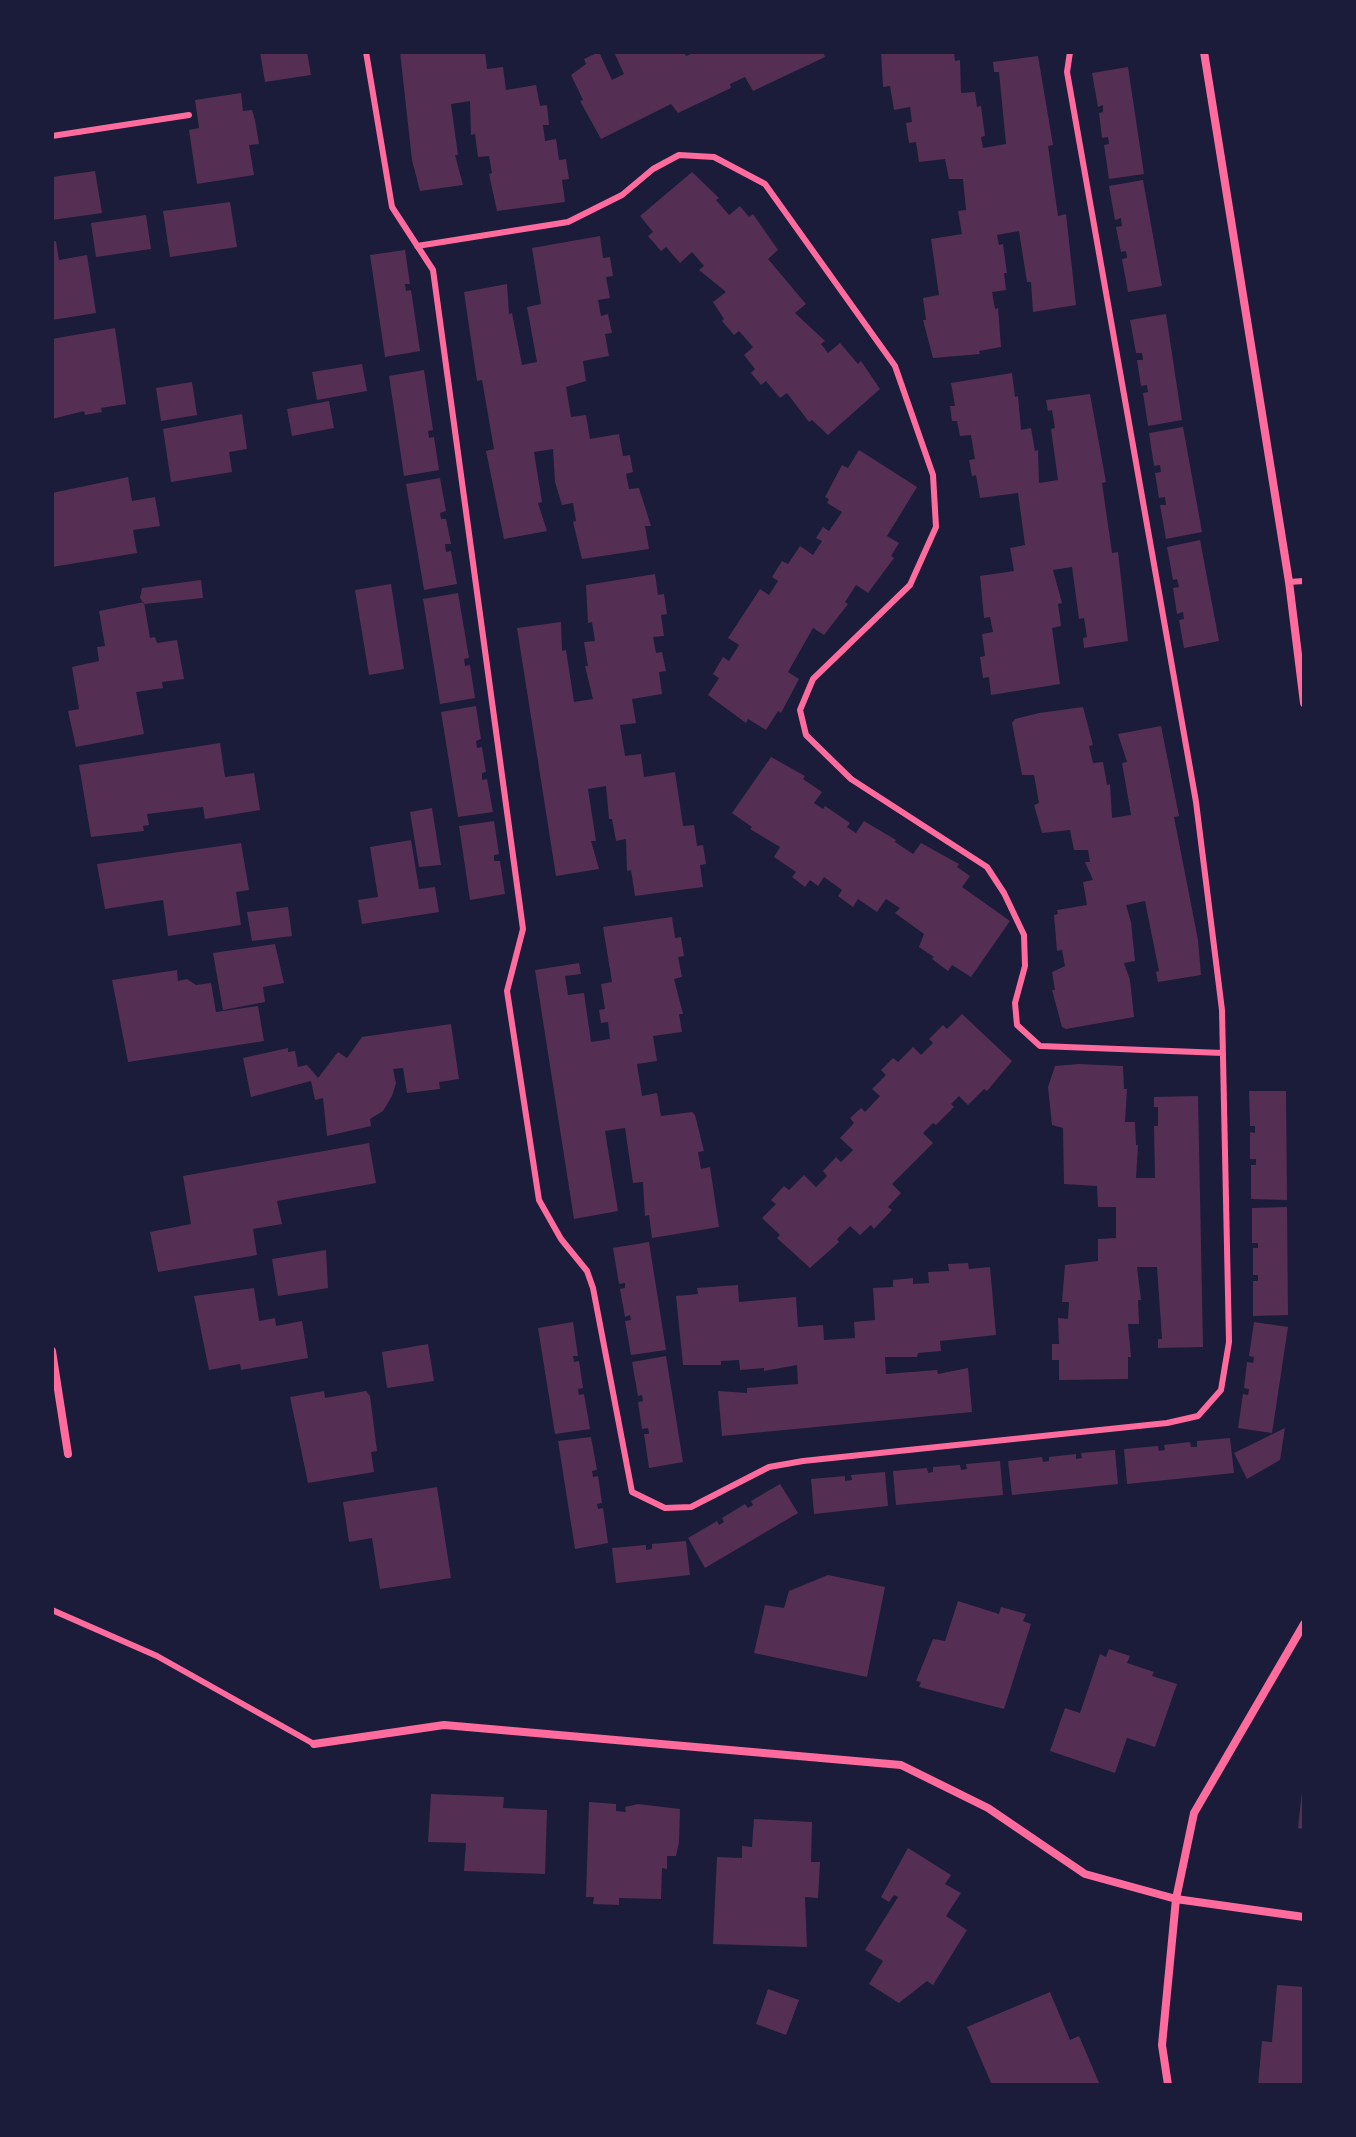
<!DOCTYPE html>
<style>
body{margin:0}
#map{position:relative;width:1356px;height:2137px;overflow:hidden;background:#1b1b3a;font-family:"Alegreya Sans",sans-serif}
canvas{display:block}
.frame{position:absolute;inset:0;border:54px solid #1b1b3a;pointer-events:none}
</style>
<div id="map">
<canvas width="1356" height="2137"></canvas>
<div class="frame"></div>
</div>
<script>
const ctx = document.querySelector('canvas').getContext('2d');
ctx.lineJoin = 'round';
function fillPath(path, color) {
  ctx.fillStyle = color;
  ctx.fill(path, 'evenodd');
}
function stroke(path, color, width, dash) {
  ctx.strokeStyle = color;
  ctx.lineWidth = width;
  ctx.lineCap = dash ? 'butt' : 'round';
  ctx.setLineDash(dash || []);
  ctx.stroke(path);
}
fillPath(new Path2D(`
 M260,52H307L311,75L265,82Z
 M400,52H485L487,69L503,67L506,90L536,85L540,106L547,105L549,125H543L545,141L556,139L559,160L566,159L569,179L562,180L565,202L497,211L489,174L492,173L489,156L478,157L475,134L471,135L470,101L451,104L458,155H455L463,185L420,191L412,160Z
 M599,52L612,80L624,74L614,52H684L686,56L695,52H823L825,57L753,91L745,77L730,84L731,88L678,113L671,104L601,139L580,101L583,100L571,75L586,64L584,59Z
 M881,52H954L955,61L960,60L961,93L975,92L977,107L981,106L985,136L981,137L983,148L1006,144L999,72H994L993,62L1038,56L1053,145L1048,146L1058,216L1066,214L1076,305L1033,312L1031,282H1027L1019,231L997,235L999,245L1003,244L1007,273H1004L1006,290L992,292L995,309L998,308L1001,347L979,351L980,354L933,358L923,320H926L923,298L939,295L931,239L962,234L958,211L966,210L963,179H949L945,159L919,162L916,142L909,143L906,123L912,122L910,107L894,110L890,86L883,87Z
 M1128,67L1144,174L1109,179L1104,145L1109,144L1108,137L1102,138L1099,113L1103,112V105L1098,107L1092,73Z
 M241,93L243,111L252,110L255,120L259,144L249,145L254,175L197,184L189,130L199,128L195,100Z
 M95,171L102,213L52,220V177Z
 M692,172L719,198L716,200L729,215L740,206L749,217L753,214L778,250L768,259L806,304L795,313L825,341L821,344L828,353L840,343L858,364L861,361L880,389L828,435L812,420L809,422L787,393L780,398L766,381L761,385L751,373L755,369L744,355L753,347L739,331L734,335L722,321L724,319L713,302L726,292L699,270L704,266L692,252L680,263L666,247L661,251L648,236L653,232L640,216Z
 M1143,180L1162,286L1128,292L1122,259L1127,258L1126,251L1121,252L1116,227L1122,226L1121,218L1115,220L1109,186Z
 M230,202L237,247L170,257L163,211Z
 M146,215L151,249L96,257L91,223Z
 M600,236L603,258L610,257L613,276L606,277L610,298L598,300L601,316L608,314L612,333L605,334L609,356L583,361L586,381L566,387L571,417L586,415L590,439L619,434L623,456L630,455L633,472L626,474L629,489L639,488L651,526H645L649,549L582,559L573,522L576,521L573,503L562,505L555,482L553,449L534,452L542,502L538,503L547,531L504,539L486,451L494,449L482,380L477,381L464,292L507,284L509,314L512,313L522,365L537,362L527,307L541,304L532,248Z
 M56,241L59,260L87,255L96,313L52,320V242Z
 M405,250L410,284H405L406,291L411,290L420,351L385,357L370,255Z
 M1166,314L1182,420L1148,426L1143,393L1148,392L1147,385L1141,386L1137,360H1143L1142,353H1136L1130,320Z
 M115,328L126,404L101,408L102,412L85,415L84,411L52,419V339Z
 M362,364L367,391L317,400L312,372Z
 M424,370L433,430L428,431L429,438L434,437L439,470L404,476L389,376Z
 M1012,373L1015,397L1018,396L1021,430L1031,428L1035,451L1038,450L1039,483L1058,480L1051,429L1055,428L1052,410L1048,411L1046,400L1090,394L1106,482L1102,483L1112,553L1118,552L1128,641L1084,648L1083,638L1087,637L1084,618L1079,619L1072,567L1053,570L1062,603L1058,604L1061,626L1052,628L1060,684L991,695L989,677L983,678L980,657L985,656L982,634L993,632L990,617L984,618L980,576L1014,571L1010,548L1025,545L1018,493L980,498L976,475L972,476L969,460L975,459L971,435L960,436L957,421H952L950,406H955L951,383Z
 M192,382L197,415L161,421L156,388Z
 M329,401L334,428L292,436L287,409Z
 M242,414L247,449L229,452L232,472L171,482L163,429Z
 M1183,427L1202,532L1166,539L1160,505H1166L1165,497L1159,498L1155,473L1161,472L1160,465L1154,466L1149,433Z
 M859,450L917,487L887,536L899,543L891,556L894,558L868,593L856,585L845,602L848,604L824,635L813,628L788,672L799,679L781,713L778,711L766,730L748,719L746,723L708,695L719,678L713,674L723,657L729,661L739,645L728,638L760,589L769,595L778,581L772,577L782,561L788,564L800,546L813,555L822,541L816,538L823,527L829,531L842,512L827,503L829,499L825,497L842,465L848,468Z
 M128,477L132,501L155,497L160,526L133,530L137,553L52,567V493Z
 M440,478L446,511L440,513L441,519H446L451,544H445L446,552L451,551L457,584L424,590L406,484Z
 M1200,540L1219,641L1184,648L1179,620L1184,619L1183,612L1177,614L1173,588L1179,587L1177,579L1173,580L1167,547Z
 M655,574L658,595L664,594L667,614L661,615L664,636L653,637L656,653L662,652L666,671L659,672L662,694L632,699L636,723L620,725L625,756L641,754L644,777L675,772L683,826L694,825L697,846L703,845L706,864L700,865L703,887L635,896L631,870L627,871L626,839L616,841L612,819H609L606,786L588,789L596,841H591L599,869L556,876L517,628L561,622L562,651L566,650L574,702L593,699L585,666H588L584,642L595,641L592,622L588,623L586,585Z
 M201,580L203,598L144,604L140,598L142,588Z
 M391,584L404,669L369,675L355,590Z
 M458,593L469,658L464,659L465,666L470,665L475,698L440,704L423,599Z
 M144,602L150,638L155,637L157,643L177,640L184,679L162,682L163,688L136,692L144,734L76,747L68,711L79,709L72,667L99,661L97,647L105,646L99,611Z
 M476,706L481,739L476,741L477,748L482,747L486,772L482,773V780L487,779L493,812L458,817L441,712Z
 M1083,707L1093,745L1089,746L1093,763L1103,762L1107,785L1110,784L1112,818L1131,815L1122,763L1127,762L1118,734L1161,726L1179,816L1174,817L1198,940L1201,975L1158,982L1156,972L1159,971L1145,901L1126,905L1131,922L1135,961L1124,963L1130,980L1134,1017L1066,1029L1062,1027L1052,990H1055L1052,972L1065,966L1062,950L1057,951L1054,915L1058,914L1057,910L1087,905L1083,882L1093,880L1085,862H1090L1088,850H1074L1070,830L1042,833L1034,805L1039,803L1034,775H1022L1012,723L1015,719L1039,713Z
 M220,743L225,777L254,773L260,810L205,819L203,807L147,814L149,825L143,826L144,831L91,837L79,765Z
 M771,757L805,776L803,779L822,792L814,803L823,809L825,806L850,823L847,827L856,833L864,821L896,840L895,842L913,854L921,843L959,864L957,867L970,876L962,887L1010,921L971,977L952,965L948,971L932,959L934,957L919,947L924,934L895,913L900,908L886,899L877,912L858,899L853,907L838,896L842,890L824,877L818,886L810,880L805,887L792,877L796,872L774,857L780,847L750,829L752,827L732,813Z
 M432,808L441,865L419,867L410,812Z
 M494,821L499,854L494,855V861H500L505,894L470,900L459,826Z
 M411,840L419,889L435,887L439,912L362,924L358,900L378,897L370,847Z
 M241,843L249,890L236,892L241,925L168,936L163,900L105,909L97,864Z
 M288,907L292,936L252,941L247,912Z
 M672,917L675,938L681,937L684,956L678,957L682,977L674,979L683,1014H679L682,1032L653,1036L657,1061L637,1064L642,1096L657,1093L661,1116L692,1112L695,1115L704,1151L698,1152L701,1169L710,1167L719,1227L652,1238L649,1215L645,1216L643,1182L633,1183L625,1128L605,1131L618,1211L574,1219L535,970L579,963L581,974L565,976L568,995L584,993L591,1042L610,1039L608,1022L601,1023L599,1010L605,1009L601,984L612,982L603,927Z
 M275,944L284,983L263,987L265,1002L223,1010L213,953Z
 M177,970L178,981L187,979L196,985L211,983L216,1012L258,1006L264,1041L128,1062L112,980Z
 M962,1014L1012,1061L987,1091L984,1089L968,1105L959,1096L951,1104L954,1107L936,1125L933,1123L923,1133L933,1143L892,1184L901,1193L888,1207L892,1210L874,1229L871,1225L860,1235L850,1226L837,1239L839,1242L810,1268L777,1238L780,1235L762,1218L776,1204L771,1200L784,1186L789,1190L804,1175L816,1187L827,1176L823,1171L836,1157L841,1162L853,1150L840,1138L854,1123L850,1118L861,1108L865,1112L880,1096L872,1089L886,1075L881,1070L893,1058L898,1062L913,1047L921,1055L933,1043L929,1039L943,1025L947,1029Z
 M451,1024L459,1079L439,1082L440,1089L407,1093L403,1068L393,1069L396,1083L392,1096L383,1111L370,1119L371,1126L327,1136L323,1098L315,1100L311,1081L251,1097L243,1058L288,1048V1052L295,1051L298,1067L307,1065L318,1078L338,1052L347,1058L362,1037Z
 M1079,1064L1123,1066L1124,1089H1127L1125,1122H1135L1136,1145H1138L1136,1178H1155L1154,1126H1158V1107H1154V1097L1198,1096L1203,1347L1158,1348V1339H1162L1157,1267H1137L1141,1300H1138L1139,1324H1128L1131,1357H1128V1379L1059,1380V1360H1052V1344H1059L1058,1318L1068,1319L1069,1302H1062L1065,1265L1098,1261V1239L1116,1238V1207H1098L1097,1186L1064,1184L1063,1128L1052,1125L1048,1087L1055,1066Z
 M1249,1091H1286L1287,1200L1251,1199V1165H1256V1159H1250V1132L1255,1133V1126H1250Z
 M369,1143L376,1183L277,1201L282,1224L253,1229L257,1255L158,1272L150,1232L191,1224L183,1176Z
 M1287,1207L1288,1315L1253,1316V1281H1258V1275H1253V1248H1258V1243H1252V1208Z
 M649,1242L666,1350L631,1355L625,1321L631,1320L630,1315L625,1317L620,1289L625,1288V1283L619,1284L613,1248Z
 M326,1250L328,1288L278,1296L272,1259Z
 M968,1263L969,1269L990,1267L996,1335L940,1341L941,1351L918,1353L917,1357H885L886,1374L937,1370L938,1374L968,1368L972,1412L722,1436L718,1391L747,1393V1388L798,1384L797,1365L764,1371V1368L740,1370L739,1360L721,1361V1365H683L676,1296L698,1294L697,1288L738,1285L739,1302L796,1297L798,1327L823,1325L824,1340L855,1338L854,1322L875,1320L873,1288L893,1287V1280L913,1278V1284L929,1283L928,1272L949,1271L948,1264Z
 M254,1288L259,1321L275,1318L276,1326L302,1321L308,1358L241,1370L240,1364L209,1370L194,1296Z
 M573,1322L578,1356H573L574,1362L579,1361L583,1388L578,1389L579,1395L584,1394L590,1429L555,1434L538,1328Z
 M1254,1322L1288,1327L1272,1433L1238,1428L1243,1394L1248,1395L1249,1389L1244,1388L1247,1362L1253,1363L1254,1357L1249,1356Z
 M428,1344L434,1381L387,1388L382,1352Z
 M666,1356L683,1462L649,1468L644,1434H649L648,1428L642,1429L638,1402L643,1401L642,1395L638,1396L632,1362Z
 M324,1391L325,1398L366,1391L370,1396L377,1451L371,1452L374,1472L308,1483L290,1397Z
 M1285,1428L1280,1460L1247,1479L1234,1453Z
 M591,1437L597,1470L592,1471L593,1477L598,1476L602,1503L597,1504L598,1509L603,1508L608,1543L575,1549L558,1441Z
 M1230,1438L1234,1473L1127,1484L1124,1449L1158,1446L1159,1451L1165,1450L1164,1445L1190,1442L1191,1447H1197V1441Z
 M1115,1450L1118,1484L1012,1495L1008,1461L1042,1457L1043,1462L1049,1461V1457L1076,1454V1459L1082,1458L1081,1453Z
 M1000,1461L1003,1495L896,1505L893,1471L927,1468L928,1473L933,1472V1467L960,1465L961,1470L967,1469L966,1464Z
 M885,1472L888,1506L814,1514L811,1479L845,1476V1481L852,1480L851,1475Z
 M780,1484L798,1513L705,1568L688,1538L717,1521L719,1525L724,1522L722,1518L745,1504L748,1508L753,1505L751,1501Z
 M437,1487L451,1578L380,1589L372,1538L349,1542L343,1502Z
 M686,1541L690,1575L616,1583L612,1548L646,1545V1550L652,1549V1544Z
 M828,1575L885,1587L867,1677L754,1653L765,1605L784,1608L789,1591Z
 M958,1601L999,1614L1001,1607L1026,1614L1023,1621L1031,1624L1004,1709L919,1687L921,1682L916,1681L933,1639L945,1641Z
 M1109,1649L1130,1656L1127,1663L1154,1672L1152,1676L1177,1684L1155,1747L1127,1738L1115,1773L1050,1751L1065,1708L1080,1713L1100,1654L1106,1657Z
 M1302,1791H1304V1829L1298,1828Z
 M431,1794L504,1797L503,1808L547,1810L545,1874L464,1871L466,1843L428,1842Z
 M589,1802L616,1804V1811L626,1812L625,1807L638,1804L680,1809L679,1842L676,1856H667V1869L662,1868L661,1899L619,1898V1905L593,1904L594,1897H586Z
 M754,1819L812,1822L811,1862H820L818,1898L805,1897L807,1947L713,1944L717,1857L742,1858V1846L752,1847Z
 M908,1848L951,1875L945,1884L961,1893L946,1916L967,1930L933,1985L927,1981L899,2003L869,1984L883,1961L865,1950L898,1897L894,1895L889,1902L881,1897Z
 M1277,1985L1304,1987V2085H1258L1262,2041L1272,2042Z
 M768,1989L799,2000L786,2035L756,2024Z
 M1050,1992L1070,2040L1079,2036L1100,2085H992L967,2027Z`), '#542f53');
stroke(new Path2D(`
 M366,52L392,207L433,270L523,929L507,991L539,1200L561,1239L587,1271L593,1288L632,1492L665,1508L691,1507L769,1467L803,1461L1167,1423L1198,1416L1221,1390L1229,1342L1222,1010L1196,802L1067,72L1070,52
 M52,136L189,115
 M417,246L568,222L622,195L653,169L679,155L714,157L765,184L895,366L933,475L936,527L910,585L813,679L800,710L806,735L851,779L987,867L1004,893L1024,935L1025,966L1015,1003L1017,1025L1040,1046L1223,1053
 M1289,582L1304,581
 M52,1610L157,1656L314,1744`), '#ff6b9d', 6);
stroke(new Path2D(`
 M1204,52L1289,582L1304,703
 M52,1351L68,1454
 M314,1744L444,1725L901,1765L988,1808L1085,1874L1176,1899L1304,1917
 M1168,2085L1162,2045L1176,1899L1194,1813L1304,1624`), '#ff6b9d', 8);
</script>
